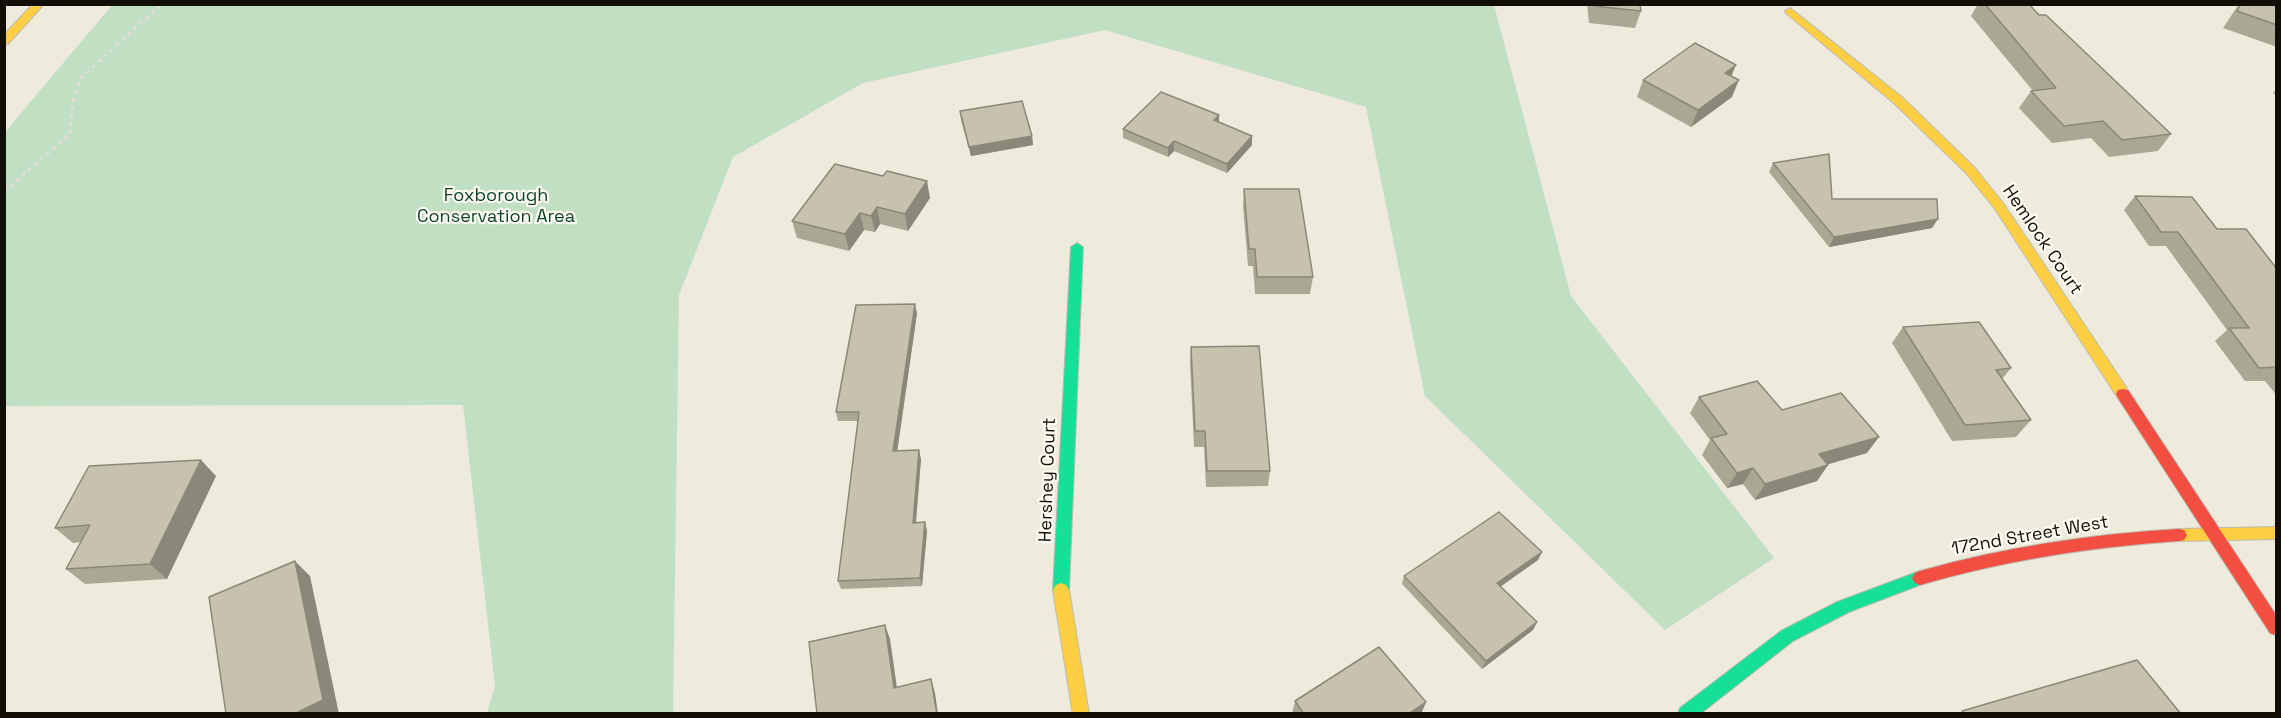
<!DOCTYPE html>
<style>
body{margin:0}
#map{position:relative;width:2281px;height:718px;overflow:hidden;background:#eeebdd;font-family:"Space Grotesk",sans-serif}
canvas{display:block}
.frame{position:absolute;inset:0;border:6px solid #100e06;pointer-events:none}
</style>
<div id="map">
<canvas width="2281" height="718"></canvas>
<div class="frame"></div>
</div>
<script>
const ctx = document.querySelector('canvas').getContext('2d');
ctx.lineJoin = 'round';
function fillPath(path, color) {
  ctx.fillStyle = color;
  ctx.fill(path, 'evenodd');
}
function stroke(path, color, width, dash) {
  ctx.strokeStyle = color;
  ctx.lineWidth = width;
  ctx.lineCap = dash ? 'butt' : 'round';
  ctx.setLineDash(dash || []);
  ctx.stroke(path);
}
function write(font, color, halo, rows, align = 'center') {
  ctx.font = font + ' "Space Grotesk",sans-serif';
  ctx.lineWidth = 4.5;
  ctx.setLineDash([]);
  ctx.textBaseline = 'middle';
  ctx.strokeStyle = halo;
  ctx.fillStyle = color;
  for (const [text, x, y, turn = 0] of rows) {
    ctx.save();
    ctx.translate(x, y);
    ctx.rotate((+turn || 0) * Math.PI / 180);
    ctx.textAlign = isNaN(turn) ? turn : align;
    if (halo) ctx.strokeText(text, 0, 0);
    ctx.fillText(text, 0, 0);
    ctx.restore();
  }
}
fillPath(new Path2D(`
 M113,4L1494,5L1571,296L1774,558L1665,630L1425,396L1366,107L1105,30L863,83L733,157L679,295L673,713H487L495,686L463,405L5,406V132Z`), '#c0dfc3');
const fast = new Path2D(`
 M1077,243L1083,247L1069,590L1066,595L1061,597L1056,595L1053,590L1071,247Z
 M1920,571L1925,573L1928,578L1925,583L1849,612L1793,641L1700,714H1678L1680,708L1781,631L1837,602Z`);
const slow = new Path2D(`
 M33,4H44L8,44L4,45V35Z
 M1790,8L1903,98L1975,168L2003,203L2128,390L2130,394L2128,398H2118L1995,209L1967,174L1895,104L1786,13L1785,11Z
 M2276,527V539L2179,541L2174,540L2171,535L2174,530L2179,529Z
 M1061,583L1066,585L1069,590L1089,714H1073L1053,590L1056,585Z`);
const jam = new Path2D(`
 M2123,389L2128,390L2276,615V635L2270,633L2118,398L2116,394L2118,390Z
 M2179,529L2184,530L2187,535L2184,540L2179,541C2091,547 2005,560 1920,585L1915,583L1912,578L1915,573L1920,571C2005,547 2091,534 2179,529Z`);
stroke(fast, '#bcbbaf', 2);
stroke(slow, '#bcbbaf', 2);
stroke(jam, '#bcbbaf', 2);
stroke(new Path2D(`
 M4,191L70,134L73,100L81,78L162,4`), '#dfddd9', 3, [4, 4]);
fillPath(fast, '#16e098');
fillPath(slow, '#ffcf43');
fillPath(jam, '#f24e42');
fillPath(new Path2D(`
 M1587,4H1640L1641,11L1635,28L1589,23Z
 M1978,4H2029L2039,15L2171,134L2158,151L2109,157L2091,138L2052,143L2019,108L2031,91H2033L1971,16Z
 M2239,4H2277V47L2223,28Z
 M1731,76L1732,97L1691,127L1637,97L1643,80Z
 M2277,89V96L2273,93Z
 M960,111L1032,136L1033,145L971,156L961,120Z
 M1219,122L1252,136V145L1227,173L1174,151L1168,157L1123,138V129Z
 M1773,163L1832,199L1932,228L1829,247L1769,172Z
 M1244,189L1313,277L1310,294H1255L1253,266H1248L1243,206Z
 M2135,196L2217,229L2277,269V396L2265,381H2245L2215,341L2227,330L2166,246H2149L2124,210Z
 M930,198L908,231L880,224L875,232L864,230L849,251L797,238L792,221Z
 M917,313L897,451L921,459L916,523L927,531L922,586L841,589L838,581L858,421H838L836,412Z
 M1903,327L2011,368L2002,379L2031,420L2016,437L1952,441L1892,343Z
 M1191,347L1270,471L1268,486L1206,487L1204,447H1194L1190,363Z
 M1699,397L1782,410L1867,453L1828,464V465L1817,481L1755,500L1743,484L1727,488L1702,455L1710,440L1690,413Z
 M216,476L167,579L85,584L66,569L81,542L73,543L55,528Z
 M1538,560L1500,587L1537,622L1533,630L1482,669L1402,584L1404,576Z
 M1295,701L1426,702L1421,714H1292Z`), '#aaa795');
fillPath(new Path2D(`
 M1736,65L1729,82L1725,73Z
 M1739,80L1732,97L1691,127L1698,110Z
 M1219,115V124L1214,120Z
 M1032,136L1033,145L971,156L969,147Z
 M1252,136V145L1227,173V164Z
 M1174,141V151L1168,157V148Z
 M927,181L930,198L908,231L905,214Z
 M877,207L880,224L875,232L871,216Z
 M860,213L864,230L849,251L845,234Z
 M1938,219L1932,228L1829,247L1834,237Z
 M915,304L917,313L896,460L893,451Z
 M1879,437L1867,453L1808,470L1819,454Z
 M919,450L921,459L915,531L913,523Z
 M201,460L216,476L167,579L150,564Z
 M1828,465L1817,481L1755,500L1765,484Z
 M1753,468L1743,484L1727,488L1737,473Z
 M925,522L927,531L922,586L920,578Z
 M1542,552L1538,560L1494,591L1497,583Z
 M295,561L310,576L339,714H294Z
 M1537,622L1533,630L1482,669L1486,661Z
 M885,625L890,639L899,702L894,688Z
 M931,679L935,693L938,714H937Z
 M1426,702L1421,714H1408Z`), '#8b8879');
const building = new Path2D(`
 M1594,4H1640L1641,11L1594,6Z
 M1985,4H2029L2039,15H2046L2171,134L2122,140L2103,121L2064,126L2031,91L2056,88Z
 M2241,4H2277V25L2237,11Z
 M1695,43L1736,65L1725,73L1739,80L1698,110L1643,80Z
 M1161,92L1219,115L1214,120L1252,136L1227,164L1174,141L1168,148L1123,129Z
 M1022,101L1032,136L969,147L960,111Z
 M1829,154L1832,199H1937L1938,219L1834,237L1773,163Z
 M835,164L883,176L887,171L927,181L905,214L877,207L871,216L860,213L845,234L792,221Z
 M1244,189H1299L1313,277H1257L1255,249H1249Z
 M2135,196L2192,197L2217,229H2246L2277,269V367L2259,368L2229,328H2249L2178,232H2161Z
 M915,304L893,451L919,450L913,523L925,522L920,578L838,581L859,412H836L856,305Z
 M1979,322L2011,368L1996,370L2031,420L1965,425L1903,327Z
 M1259,346L1270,471H1207L1205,431H1195L1191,347Z
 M1757,381L1782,410L1841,393L1879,437L1819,454L1828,465L1765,484L1753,468L1737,473L1711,438L1727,434L1699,397Z
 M201,460L150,564L66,569L90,525L55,528L89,466Z
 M1499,512L1542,552L1497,583L1537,622L1486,661L1404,576Z
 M295,561L323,700L294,714H226L209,597Z
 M885,625L894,688L931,679L937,714H817L809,642Z
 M1379,647L1426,702L1408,714H1304L1295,701Z
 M2137,660L2181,714H1964L1962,711Z`);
fillPath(building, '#c6c2ad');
stroke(building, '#8b8879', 1.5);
write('18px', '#0c4526', '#fffdf3', [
 ["Foxborough",496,196],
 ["Conservation Area",496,217]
]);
write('18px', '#100e06', '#fffdf3', [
 ["Hemlock Court",2042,240,56],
 ["Hershey Court",1048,480,-88],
 ["172nd Street West",2030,536,-10]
]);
</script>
